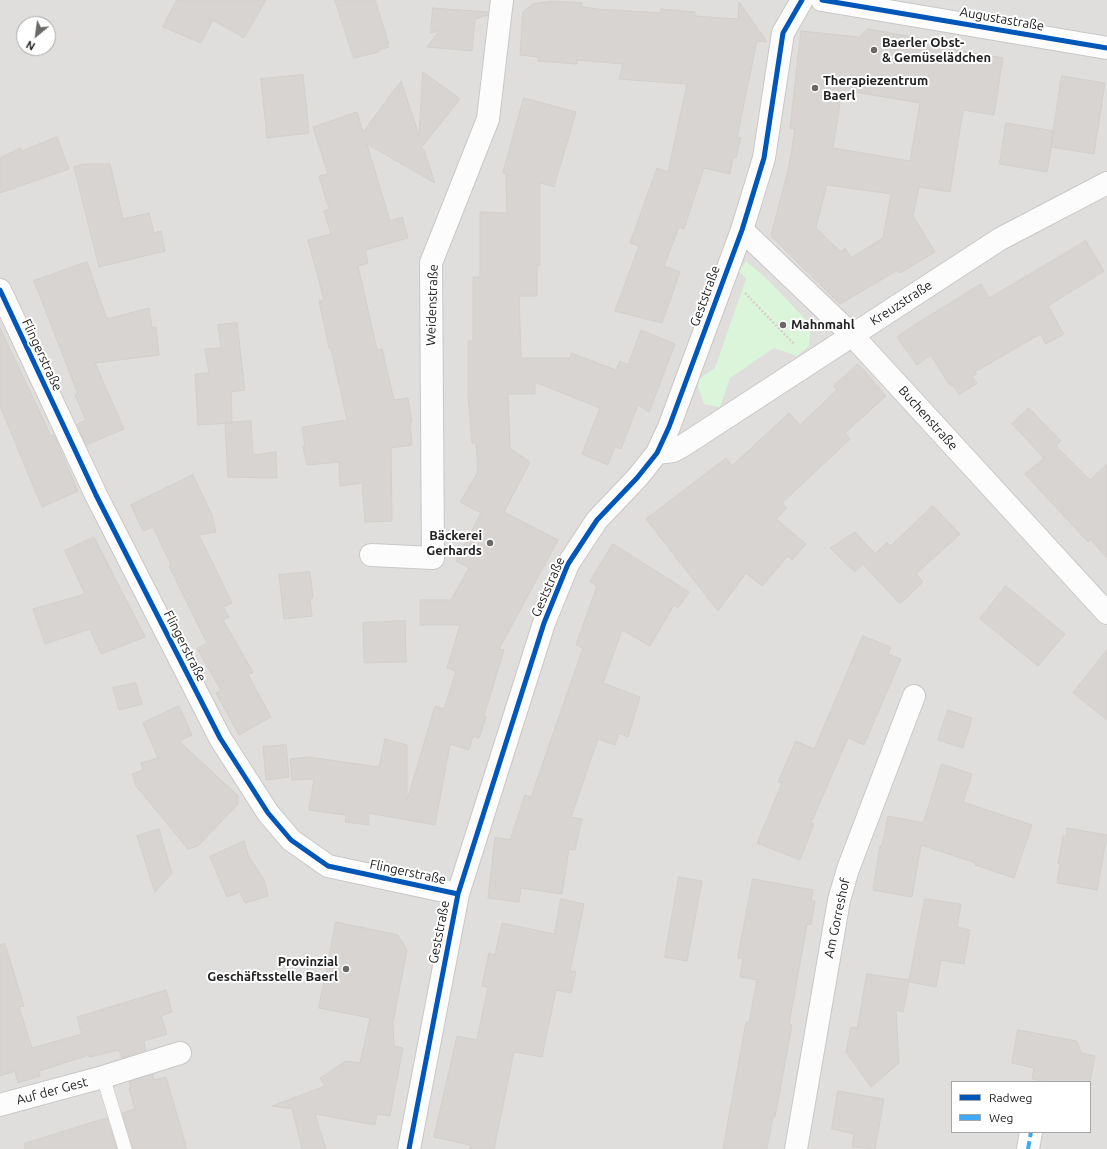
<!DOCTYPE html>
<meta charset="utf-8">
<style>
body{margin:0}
#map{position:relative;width:1107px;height:1149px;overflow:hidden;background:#f0eeeb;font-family:Ubuntu,sans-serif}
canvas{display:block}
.legend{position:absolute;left:951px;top:1081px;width:140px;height:52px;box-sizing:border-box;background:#fff;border:1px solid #a7a7a7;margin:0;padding:5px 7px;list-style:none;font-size:12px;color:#222}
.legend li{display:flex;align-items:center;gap:8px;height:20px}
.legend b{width:20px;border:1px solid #a7a7a7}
.north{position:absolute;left:16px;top:16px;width:40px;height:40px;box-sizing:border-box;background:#fff;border:1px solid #a7a7a7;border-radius:50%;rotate:209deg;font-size:11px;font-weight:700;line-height:16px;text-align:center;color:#222}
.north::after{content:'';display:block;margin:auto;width:14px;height:18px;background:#6a6968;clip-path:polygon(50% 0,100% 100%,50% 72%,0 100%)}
</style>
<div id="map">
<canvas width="1107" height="1149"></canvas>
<ul class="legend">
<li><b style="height:5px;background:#0057b8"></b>Radweg</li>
<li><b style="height:5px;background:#3fa9f5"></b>Weg</li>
</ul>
<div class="north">N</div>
</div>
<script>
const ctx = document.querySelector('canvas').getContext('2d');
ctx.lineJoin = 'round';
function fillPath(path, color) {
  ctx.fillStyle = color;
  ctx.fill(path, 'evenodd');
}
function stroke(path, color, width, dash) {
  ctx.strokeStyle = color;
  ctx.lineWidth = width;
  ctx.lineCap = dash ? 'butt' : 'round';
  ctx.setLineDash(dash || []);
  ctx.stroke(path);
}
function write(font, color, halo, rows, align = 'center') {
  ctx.font = font + ' Ubuntu,sans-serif';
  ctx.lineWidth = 4;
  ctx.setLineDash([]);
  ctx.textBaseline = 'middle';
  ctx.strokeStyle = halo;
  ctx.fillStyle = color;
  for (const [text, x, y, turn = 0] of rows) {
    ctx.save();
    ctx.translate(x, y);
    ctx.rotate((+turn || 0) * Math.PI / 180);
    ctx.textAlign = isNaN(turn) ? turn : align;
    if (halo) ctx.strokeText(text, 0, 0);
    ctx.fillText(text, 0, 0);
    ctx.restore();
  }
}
fillPath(new Path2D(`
 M0,0H1107V1149H0ZM24,24H48V48H24ZM952,1082H1090V1132H952Z`), '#dfdedc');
fillPath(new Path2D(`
 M746,261L768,280L811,325L809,346L797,356L774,348L730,378L720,407L704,404L698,387L699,379L715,368L746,279L739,271Z`), '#daf5da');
fillPath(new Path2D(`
 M930,0L1020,15L1019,23L929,7Z`), '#e0dfde');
const building = new Path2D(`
 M177,0H266L244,38L213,20L201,43L163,27Z
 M335,0H375L389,44H385L389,47L379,50V52L354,58Z
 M553,1L582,3V7L597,9L661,13V9L695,12V16L738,19L739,2L767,42L757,41L737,137L741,138L736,158L733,157L730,174L704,168L684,229L679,227L664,266L680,272L662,323L615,311L639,246L630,243L657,168L668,172L687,84L619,79L623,64L577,60V64L538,61V57L520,55L523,12L533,4Z
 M433,8L488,12V15L475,19L472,51L427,47L440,30L431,33Z
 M868,29L941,42L940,47L1003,58L994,115L963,110L950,192L919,187L913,216L935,252L900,273L898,270L840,304L771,236L789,166L795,129L790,128L801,31L859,37ZM854,92L920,103L910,161L833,148L841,97L853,98ZM827,185L891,194L883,238L851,258L845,248L841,252L816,228Z
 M423,72L460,99L421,148L424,150L435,183L367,144L390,221L402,217L408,238L365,250L368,263L358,266L377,350L382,349L394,400L408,398L412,422H410L412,445L391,448L392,521L365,522L362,483L340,486L339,462L307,465L303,446H305L302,427L347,420L331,348H329L319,301L324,300L308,240L331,234L324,211L329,209L319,176L328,174L313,127L357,112L363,132L401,81L419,135Z
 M303,75L309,133L267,138L261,79Z
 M1062,76L1105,83L1094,154L1051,147Z
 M524,98L576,112L554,187L540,183V265H537V296H519L521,358H570L571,353L616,370L620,361L628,365L641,330L675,344L649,412L638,405L621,449L615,446L608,465L582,454L600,408L535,382V394H508L510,448L530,462L504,512L558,540L499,649L504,650L484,716L486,717L479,738L473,736L469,750L450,744L435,825L368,813L369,825L345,822L346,815L309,810L314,779L292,780L290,759L309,757L379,767L385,739L407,745V801L435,706L444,709L456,671L447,668L460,625H420V600H451L469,568L456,561L481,513L460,502L478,472L476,443H472L468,395V341H473V277H480V212L507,213L506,174L503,173Z
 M1006,123L1054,131L1047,172L1000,164Z
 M57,137L69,169L0,193V158L20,148L21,151Z
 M84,164H110L123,219L149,213L154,233L161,231L165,251L99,267L74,167Z
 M1086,241L1104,271L1048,306L1064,334L1046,344L1040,334L975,372L977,374L972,376L977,383L959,395L953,385L950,386L931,355L917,365L897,337L919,322L981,284L989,298Z
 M87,262L107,319L149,308L152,328L156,327L159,355L95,363L124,429L86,445L77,424L86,420L75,395L78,394L34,281Z
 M237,323L245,390L231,392L232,423L198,425L195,374L209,373L205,349L221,348L218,325Z
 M0,328L51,436L54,435L78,491L42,507L0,406Z
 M858,364L886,396L845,433L850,439L782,503L787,508L776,519L806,544L792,560L788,556L762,586L746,573L718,611L646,519L726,458L732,466L789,413L800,425L837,390L834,386Z
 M1029,408L1061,441L1056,446L1090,480L1107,464V558L1090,539L1088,542L1025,474L1044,458L1012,424Z
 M251,421L253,455L276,452L277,478L228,477L225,423Z
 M193,475L212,515L216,532L199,535L232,603L223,607L229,617L223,620L253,672L248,675L271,717L239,735L216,693L221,690L197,649L207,643L169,566L171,565L153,527L143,531L131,505Z
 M933,506L960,534L916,574L923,582L900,604L863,564L855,572L830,548L855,532L875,554L887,542L890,546Z
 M94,537L145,637L101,654L90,629L45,644L33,609L85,594L65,551Z
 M613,544L689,592L678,608L674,605L650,646L622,630L603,683L640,697L628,737L619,733L615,745L598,739L571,817L582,819L575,850L569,849L562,894L521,888L519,902L488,898L495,837L510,840L525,795L531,797L583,648L576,645L597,586L590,582Z
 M310,572L313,598L310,599L312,616L284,619L279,575Z
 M1006,586L1065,634L1038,666L980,619Z
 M405,621L406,662L364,663L363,623Z
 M863,636L891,647L888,654L901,659L864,745L848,738L811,823L814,824L800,860L757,843L782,783L778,782L796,741L814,749Z
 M1107,650V720L1073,693Z
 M136,683L142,704L119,710L113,688Z
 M179,706L192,735L179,741L238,796V804L198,846L188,849L136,786L132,774L143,770L141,763L158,758L143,723Z
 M948,710L972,718L963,748L938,740Z
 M286,745L289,777L266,780L263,747Z
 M942,764L972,774L963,802L1032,825L1014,878L975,865L976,863L921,845L912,897L873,890L880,846H882L888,816L923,823Z
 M1067,828L1107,835L1097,890L1057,883L1060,864L1058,863L1060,854L1063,836H1066Z
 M159,829L172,873L155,892L137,836Z
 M244,841L248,855L264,880L268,896L245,903L240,892L227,897L210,857Z
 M679,877L702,881L687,961L665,957Z
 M753,879L813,890L811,901H815L811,925L807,924L789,1024L792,1025L775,1117L773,1116L767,1149H723L746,1022L749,1023L757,980L740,977L743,959L738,958Z
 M561,899L584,904L570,971L576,972L571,993L556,990L542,1057L514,1052L494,1149H470V1145L434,1137L457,1036L477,1040L488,987L482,986L489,953L495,955L502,923L554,934Z
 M925,899L961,904L957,927L970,930L964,964L941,960L936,987L909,982Z
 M336,922L398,935L407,950L393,1022L394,1046L403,1048L390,1116L377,1114L375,1125L315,1114L326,1149H302L292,1109L272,1106L325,1086L320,1078L346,1061L360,1063L370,1018L319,1008Z
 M5,944L24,1006L19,1007L32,1048L82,1034L77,1017L166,990L172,1012L161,1016L167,1034L144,1041L146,1050L122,1058L119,1050L89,1057V1055L39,1071L40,1076L18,1083L15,1071L0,1076V945Z
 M867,974L909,980L903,1012L896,1010L899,1063L871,1087L846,1052L851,1027L857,1028Z
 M1018,1030L1077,1041L1081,1053L1095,1056L1090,1082H1047L1032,1079L1034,1068L1012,1063Z
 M153,1075L154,1080L166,1077L187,1149H133L122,1113L135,1109L129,1088L131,1087L129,1082Z
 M838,1091L884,1099L875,1149L852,1147L854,1134L832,1129Z
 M107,1118L117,1149H25L24,1144Z`);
fillPath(building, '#d7d4d2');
stroke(building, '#d3d0cc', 1);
const service = new Path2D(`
 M103,1077L125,1149`);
const minor = new Path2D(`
 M822,0L1107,48
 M742,230L852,335L1107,613
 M0,290L96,495L220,738L268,813L291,840L328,866L458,894
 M657,453L673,451L684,445L1000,239L1107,183
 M371,555L433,558L431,263L488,119L502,0
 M0,1105L103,1077L180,1053
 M409,1149L458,894L544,623L568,564L597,520L637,478L657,453L669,427L742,230L764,158L783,33L802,0
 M796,1149L839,900L848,869L914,696
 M1028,1149L1031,1132`);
stroke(service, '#c9c8c7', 14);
stroke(minor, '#c9c8c7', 24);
stroke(new Path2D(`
 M745,293L794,344`), '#dccecd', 2.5, [2, 2]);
stroke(service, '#fdfcfc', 13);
stroke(minor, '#fdfcfc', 22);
stroke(new Path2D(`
 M1028,1149L1031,1132`), '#3fa9f5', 4, [8, 4]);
stroke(new Path2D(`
 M822,0L1107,48
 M0,290L96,495L220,738L268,813L291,840L328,866L458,894
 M409,1149L458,894L544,623L568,564L597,520L637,478L657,453L669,427L742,230L764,158L783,33L802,0`), '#0057b8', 5);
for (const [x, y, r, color] of [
 [874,50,4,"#6a6968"],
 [815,88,4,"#6a6968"],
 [783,325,4,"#6a6968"],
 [490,543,4,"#6a6968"],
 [346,969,4,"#6a6968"]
]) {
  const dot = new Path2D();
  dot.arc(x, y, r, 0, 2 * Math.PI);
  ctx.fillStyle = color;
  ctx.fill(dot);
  stroke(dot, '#fff', 1.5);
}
write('13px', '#222', '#fff', [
 ["Augustastraße",1002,19,10],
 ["Geststraße",705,296,-70],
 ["Kreuzstraße",901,303,-33],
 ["Weidenstraße",432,305,-88],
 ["Flingerstraße",42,355,65],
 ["Buchenstraße",928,418,48],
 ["Geststraße",548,587,-66],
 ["Flingerstraße",185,646,63],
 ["Flingerstraße",408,872,12],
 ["Am Gorreshof",837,918,-78],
 ["Geststraße",439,932,-79],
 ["Auf der Gest",52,1091,-15]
]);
write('bold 13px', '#222', '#fff', [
 ["Baerler Obst-",882,43],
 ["& Gemüselädchen",882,58],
 ["Therapiezentrum",823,81],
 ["Baerl",823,96],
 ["Mahnmahl",791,325],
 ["Bäckerei",482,536,"right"],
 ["Gerhards",482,551,"right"],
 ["Provinzial",338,962,"right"],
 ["Geschäftsstelle Baerl",338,977,"right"]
], 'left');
</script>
